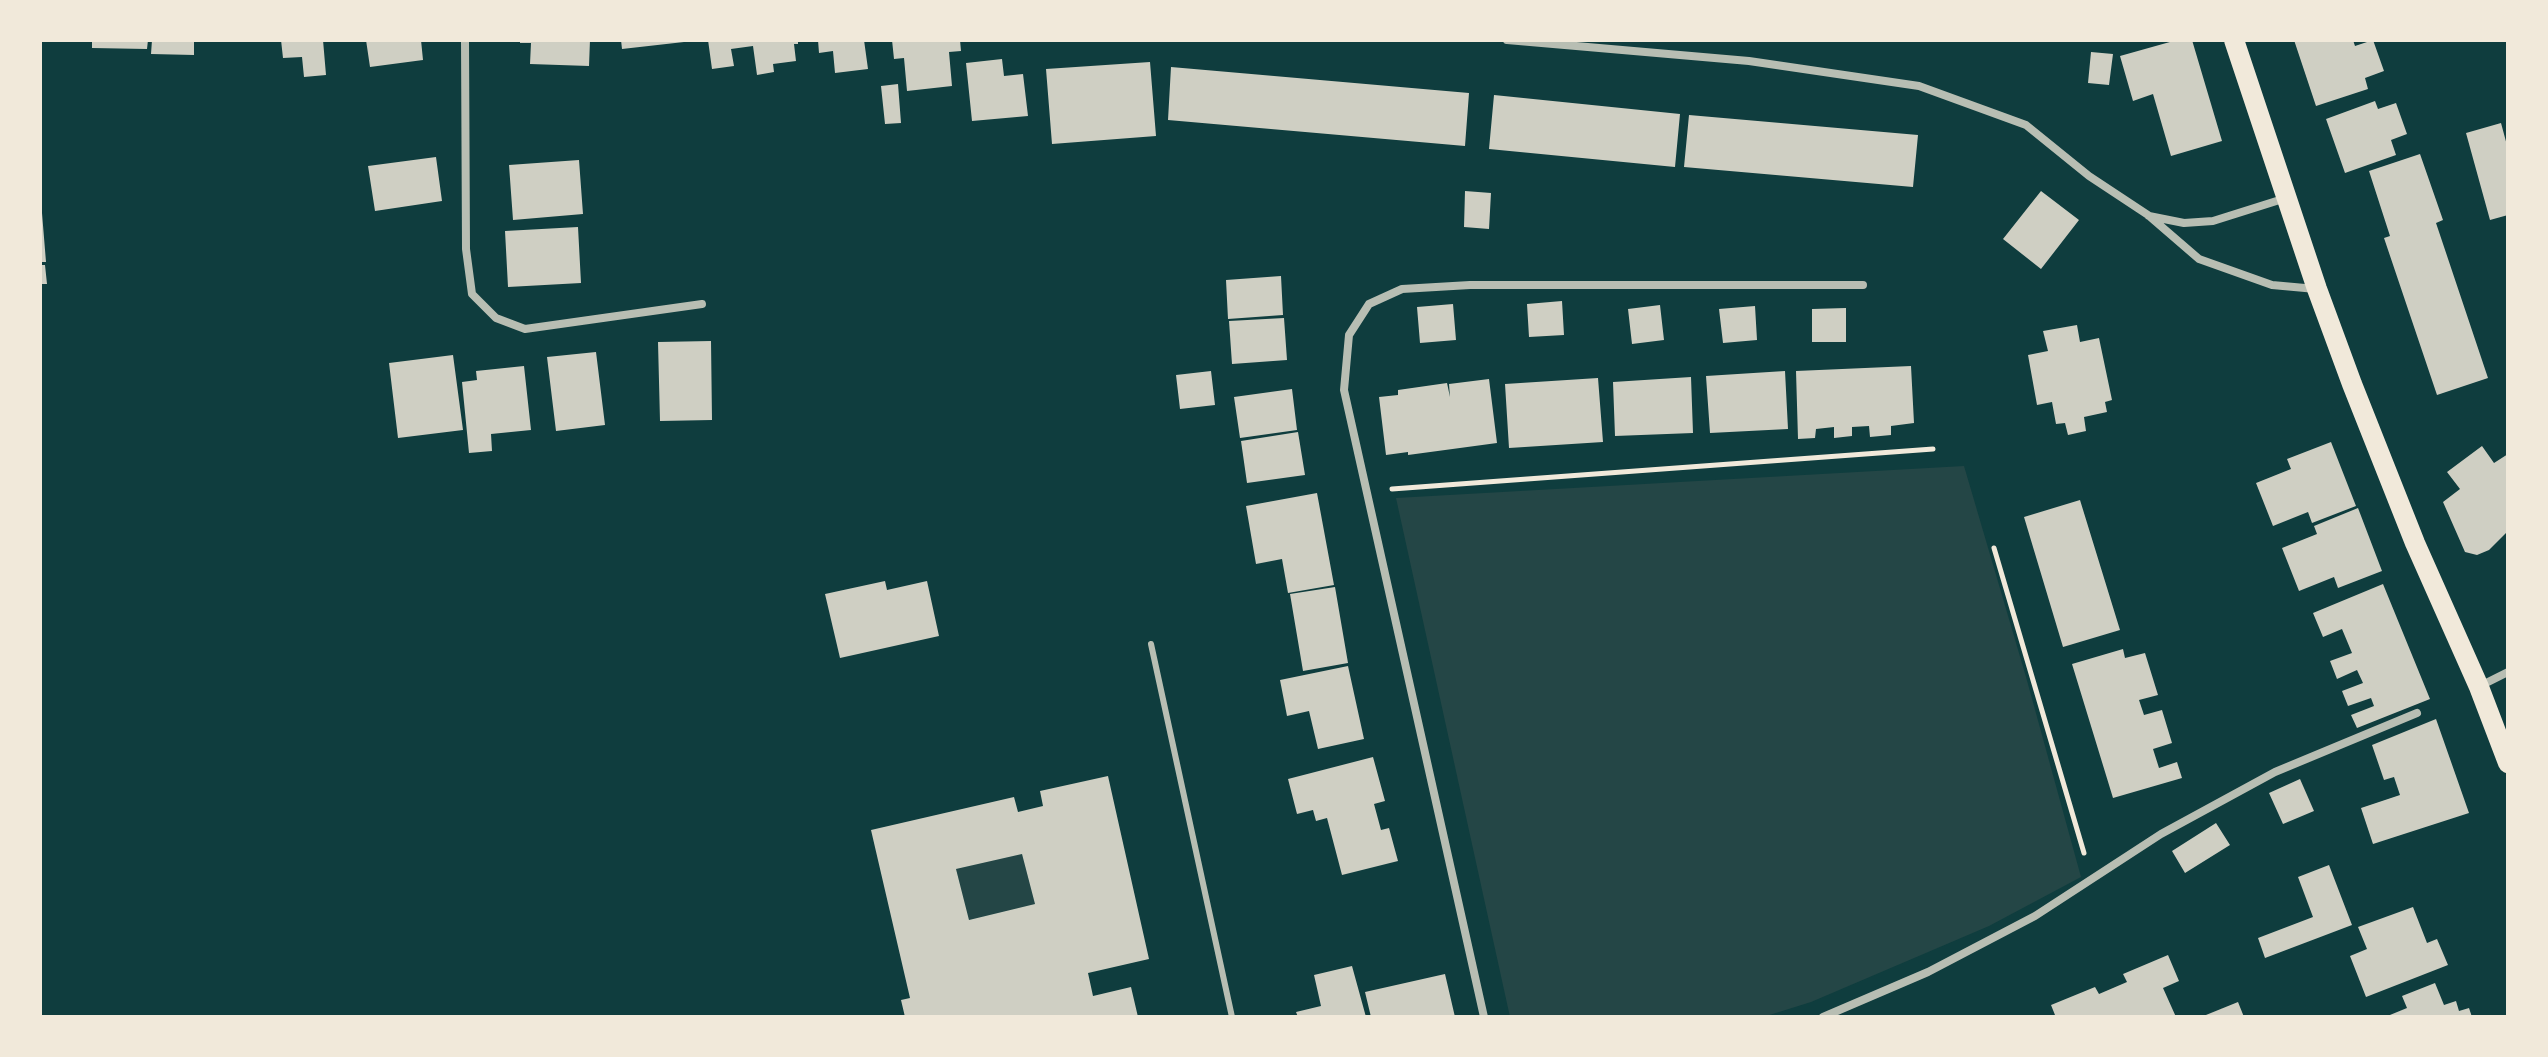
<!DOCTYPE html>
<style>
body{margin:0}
#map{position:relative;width:2548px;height:1057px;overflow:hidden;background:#0f3d3e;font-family:"Titillium Web",sans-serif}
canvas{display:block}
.frame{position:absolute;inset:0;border:42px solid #f1e9da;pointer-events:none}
</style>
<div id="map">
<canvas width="2548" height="1057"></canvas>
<div class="frame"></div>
</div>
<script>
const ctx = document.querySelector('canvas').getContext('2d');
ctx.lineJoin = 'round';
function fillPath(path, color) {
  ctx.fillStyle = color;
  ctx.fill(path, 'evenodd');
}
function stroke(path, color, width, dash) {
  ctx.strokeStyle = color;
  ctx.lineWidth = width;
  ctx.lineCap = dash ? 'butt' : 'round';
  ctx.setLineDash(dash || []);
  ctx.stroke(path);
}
fillPath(new Path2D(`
 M1964,466L2026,677L2081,877L1989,926L1811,1002L1763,1017H1510L1396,498Z
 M1022,854L1035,904L969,920L956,869Z`), '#244646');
fillPath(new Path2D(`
 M92,40H148L147,49L92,48Z
 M152,40H194V55L151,54Z
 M281,40H323L326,75L304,77L302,57L283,58Z
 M366,40H421L423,60L370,67Z
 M520,40H590L589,66L530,64L531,43H520Z
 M621,40H684V42L622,49Z
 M708,40H798V44H794L796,61L773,64L774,72L757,75L753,46L731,49L734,66L712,69Z
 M818,40H864L868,69L835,73L833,51L819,53Z
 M892,40H960L961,51L949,52L952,86L907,91L904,58L894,59Z
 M2177,40H2192L2222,141L2171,156L2153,94L2133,101L2120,56Z
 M2294,40H2353L2355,46L2373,40L2384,71L2365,78L2368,89L2316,106Z
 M2091,52L2113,54L2109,85L2088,83Z
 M1002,59L1004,76L1023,74L1028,116L972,121L966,63Z
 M1150,62L1156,136L1052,144L1046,69Z
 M1171,67L1469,93L1465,146L1168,120Z
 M898,84L901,123L885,124L881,86Z
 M1494,95L1680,114L1675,167L1489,149Z
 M2375,101L2378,109L2396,103L2407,134L2391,140L2396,155L2345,173L2326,119Z
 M1689,115L1918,135L1913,187L1684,167Z
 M2501,123L2508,149V215L2490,220L2466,133Z
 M2420,154L2443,220L2436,223L2488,378L2437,395L2384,238L2390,236L2369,171Z
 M436,157L442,201L375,211L368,166Z
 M579,160L583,214L513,220L509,165Z
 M1465,191L1491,193L1489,229L1464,227Z
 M2041,191L2079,220L2041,269L2003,239Z
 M40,213H42L46,262H40Z
 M578,227L581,283L508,287L505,231Z
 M40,265H45L47,284H40Z
 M1281,276L1283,315L1228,319L1226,280Z
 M1562,301L1564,335L1529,337L1527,304Z
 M1453,304L1456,340L1420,343L1417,307Z
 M1660,305L1664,340L1632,344L1628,309Z
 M1755,306L1757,340L1723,343L1719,309Z
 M1846,308V342H1812V309Z
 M1284,318L1287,360L1232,364L1229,321Z
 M2077,325L2080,342L2099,338L2112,400L2105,402L2107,412L2084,417L2086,431L2068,435L2065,423L2056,424L2052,402L2037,405L2028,355L2048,351L2043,331Z
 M711,341L712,420L660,421L658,342Z
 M596,352L605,425L556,431L547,357Z
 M453,355L463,430L398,438L389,363Z
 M524,366L531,430L491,434L492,451L469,453L462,382L477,380L476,371Z
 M1911,366L1914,423L1891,426V435L1870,437L1869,426L1852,427V436L1834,438V427L1816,429L1815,438L1798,439L1796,371Z
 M1211,371L1215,405L1180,409L1176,375Z
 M1785,371L1788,429L1710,433L1706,376Z
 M1691,377L1693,433L1615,436L1613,382Z
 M1598,378L1603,442L1509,448L1505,384Z
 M1489,379L1497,443L1408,455V452L1386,455L1379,397L1398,395V390L1447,383L1450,397L1449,384Z
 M1292,389L1297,430L1240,438L1234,397Z
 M1298,432L1305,475L1247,483L1241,441Z
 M2331,442L2356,506L2312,523L2308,512L2273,526L2256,483L2291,469L2287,459Z
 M2482,446L2494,463L2508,454V531L2489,550L2477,555L2465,552L2443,502L2460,489L2447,472Z
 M1317,493L1334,585L1288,593L1282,559L1256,564L1246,506Z
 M2080,500L2120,630L2063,647L2024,517Z
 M2358,508L2382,571L2338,588L2334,577L2299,591L2282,548L2317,534L2314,526Z
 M885,581L887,590L927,581L939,636L840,658L825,594Z
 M2383,584L2430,699L2357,728L2351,715L2374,706L2371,698L2348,706L2342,691L2363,683L2357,670L2337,679L2330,661L2352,653L2342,629L2323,637L2313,613Z
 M1335,587L1348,663L1303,671L1290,594Z
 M2123,649L2125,658L2145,653L2158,695L2139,700L2144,715L2162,710L2172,743L2153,749L2159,768L2177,762L2182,778L2113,798L2072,664Z
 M1348,666L1364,739L1318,749L1309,711L1287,716L1280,680Z
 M2436,719L2469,813L2373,844L2361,808L2400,795L2394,777L2384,780L2372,745Z
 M1373,757L1385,801L1374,804L1381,830L1389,828L1398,861L1342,875L1327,818L1316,821L1313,810L1297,814L1288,779Z
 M1108,776L1149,959L1088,973L1093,996L1131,987L1138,1017H905L901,1000L910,998L871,830L1014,797L1018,812L1043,806L1040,791ZM1022,854L1035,904L969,920L956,869Z
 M2300,779L2314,811L2283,824L2269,793Z
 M2216,823L2230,845L2185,873L2172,851Z
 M2329,865L2352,925L2265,958L2258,938L2313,917L2298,877Z
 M2413,907L2427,943L2437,939L2448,965L2366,997L2350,956L2367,949L2358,927Z
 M2168,955L2179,981L2163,988L2176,1017H2049L2055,1015L2051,1005L2095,987L2099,994L2127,982L2123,974Z
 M1352,966L1366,1017H1298L1296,1012L1321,1006L1314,975Z
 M1445,974L1455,1017H1371L1365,992Z
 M2435,983L2444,1005L2456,1001L2459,1011L2469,1008L2472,1017H2385L2407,1008L2402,996Z
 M2238,1002L2244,1017H2201Z`), '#cfcfc3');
stroke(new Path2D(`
 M1392,489L1933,449
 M1994,548L2084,853`), '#f1e9da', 5);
stroke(new Path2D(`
 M1151,644L1232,1017`), '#b8beb3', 6);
stroke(new Path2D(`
 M465,40L466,249L472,294L496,318L525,329L702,304
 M1507,40L1749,61L1919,86L2026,125L2089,176L2148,215L2199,259L2272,285L2316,289
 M2149,216L2184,223L2213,221L2286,198
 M2480,686L2508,672
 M1484,1017L1344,390L1349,335L1369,304L1402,289L1470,285H1863
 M1823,1017L1928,972L2035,916L2161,834L2275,772L2417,713`), '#b8beb3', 8);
stroke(new Path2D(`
 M2234,40L2317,289L2352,384L2415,543L2479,687L2508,763`), '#f1e9da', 20);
</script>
